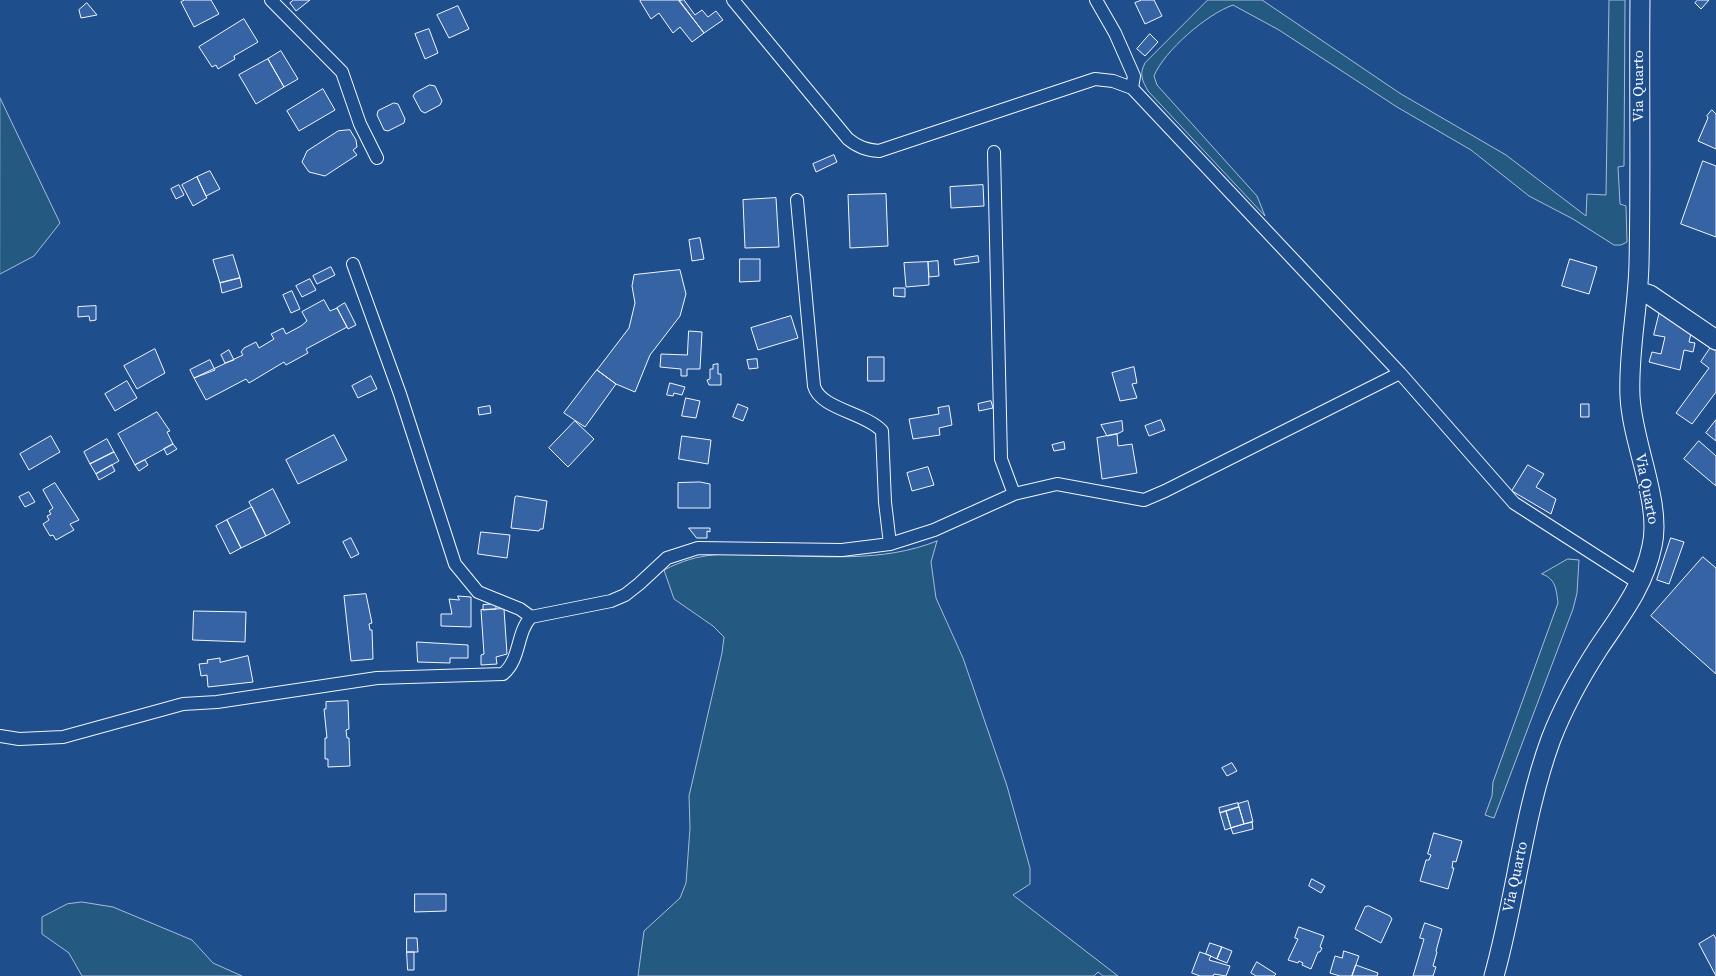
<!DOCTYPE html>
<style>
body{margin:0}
canvas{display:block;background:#1f4e8c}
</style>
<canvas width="1716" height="976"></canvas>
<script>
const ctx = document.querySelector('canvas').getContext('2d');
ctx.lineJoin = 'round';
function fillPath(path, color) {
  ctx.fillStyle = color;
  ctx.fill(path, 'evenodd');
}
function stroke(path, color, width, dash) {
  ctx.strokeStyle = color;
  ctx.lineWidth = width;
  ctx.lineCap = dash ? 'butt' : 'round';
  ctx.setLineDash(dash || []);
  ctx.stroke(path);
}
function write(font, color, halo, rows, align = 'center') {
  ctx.font = font + ' "Source Serif 4",serif';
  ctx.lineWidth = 4;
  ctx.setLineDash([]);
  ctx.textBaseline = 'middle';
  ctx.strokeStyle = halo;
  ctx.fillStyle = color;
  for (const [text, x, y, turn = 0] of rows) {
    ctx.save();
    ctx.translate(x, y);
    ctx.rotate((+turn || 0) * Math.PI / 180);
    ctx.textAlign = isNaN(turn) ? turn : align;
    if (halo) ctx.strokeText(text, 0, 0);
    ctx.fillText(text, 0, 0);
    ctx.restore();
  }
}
const green = new Path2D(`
 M1208,0H1262L1401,94L1506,155L1586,216L1587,194L1606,195L1609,0H1625L1624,166L1618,167L1620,204L1626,206L1627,242L1621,245H1614L1573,219L1529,196L1471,150L1397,107L1279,30L1233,5C1207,14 1164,51 1154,76L1157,85L1257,196L1265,216L1148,91C1142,80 1139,74 1145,63Z
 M0,98L60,223L34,256L0,274Z
 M937,541L931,562L936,598L963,658L1007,786L1030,868V884L1013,895L1118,976H1103L1098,972L1094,976H638L644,931L680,898L686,883L690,828L689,796L722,653L724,637L713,626L674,599L664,570C701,551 724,554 764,555C822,556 882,563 937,541Z
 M1568,559L1579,560L1577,593L1573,609L1494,818L1485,815L1492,796L1493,782L1558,603C1556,589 1556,579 1542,574Z
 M82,902L113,907L192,940L213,963L242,976H82L69,953L42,934V917L67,904Z`);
fillPath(green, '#245a82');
stroke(green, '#a8bbd7', 1);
const building = new Path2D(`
 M185,0H211L219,14L194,27L181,2Z
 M294,0H310L296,11L290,3Z
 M642,0H679L704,33L692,42L680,27L673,33L659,13L651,19L640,1Z
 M684,0L695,15L702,10L708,17L716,11L723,20L704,33L679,1Z
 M1142,0H1154L1162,16L1145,24L1135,3Z
 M1698,0H1709L1701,9L1695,3Z
 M87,3L97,15L81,18L79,10Z
 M458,6L469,29L449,38L437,15Z
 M244,19L258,42L234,56L235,59L218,69L216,65L212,67L199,47Z
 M429,29L438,53L425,59L415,34Z
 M1150,34L1158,42L1145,56L1137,49Z
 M281,51L298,79L284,87L268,59Z
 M268,59L284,87L256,104L239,75Z
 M430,85L435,86L442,101L440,105L425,113L421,111L413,96L415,93Z
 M323,89L335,110L299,131L287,111Z
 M394,103L398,104L405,119L404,123L388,131L384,130L377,115L378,111Z
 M1712,110L1716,114V149L1698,141L1708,118L1707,116Z
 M350,130L356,140L357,147L353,150L357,155L325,176L309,172L302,162L307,151L338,131Z
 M834,155L837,162L816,172L813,164Z
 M1703,161L1716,166V237L1681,224Z
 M210,171L220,189L206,196L197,177Z
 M197,177L207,198L193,206L182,185Z
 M179,185L184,195L176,199L171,189Z
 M983,185L984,206L951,208L950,187Z
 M886,194L888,246L850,248L848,195Z
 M776,198L779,247L745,248L743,200Z
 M700,238L704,259L692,261L689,240Z
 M233,255L240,278L220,283L213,260Z
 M978,256L979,262L955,265L954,260Z
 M740,259H760V281L740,282Z
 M1570,259L1597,267L1589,294L1562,286Z
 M938,261L939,276L929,277L928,262Z
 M928,262L929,285L906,287L904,263Z
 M331,267L335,275L317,284L313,276Z
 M680,270L686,294L680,316L650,355L635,392L616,384L597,370L629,328L635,303L632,286L634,275Z
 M240,278L242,287L222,293L220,283Z
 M310,279L316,290L302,297L296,286Z
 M894,288H905V297L894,296Z
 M292,291L300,309L291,313L283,295Z
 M324,300L330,311L337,308L347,327L306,349L308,353L286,365L284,362L249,383L246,379L206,400L194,378L243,355L241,352L244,348L256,342L259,348L274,339L271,334L283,328L286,334L301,326L307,321L302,312Z
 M345,303L356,325L348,329L337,308Z
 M96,306V320L90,321L89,316L78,317V307Z
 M1661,307L1692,329L1689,342L1695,343L1693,352L1684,350L1680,370L1649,362L1652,352L1661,354L1665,337L1654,335Z
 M791,316L798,338L758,350L751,328Z
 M689,331L702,332L700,369H687V376H681V369L660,367L661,354L687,355Z
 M1711,347L1716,351V392L1692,424L1676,413L1709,368L1701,362Z
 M155,349L165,373L137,389L124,366Z
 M229,350L234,360L225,363L221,355Z
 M868,357H884V381H868Z
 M757,359L758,368L749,369L747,360Z
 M210,360L215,370L194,378L190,370Z
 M718,364V374H721V385H709L707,380L710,379V369H713V365Z
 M1134,367L1137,383L1132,384L1137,398L1120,401L1112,373Z
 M597,370L616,384L585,427L564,413Z
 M371,376L377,389L358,398L352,386Z
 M127,381L137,398L115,411L105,394Z
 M670,383L685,387L682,395L674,393L673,396L667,395Z
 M686,398L700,401L696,418L682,416Z
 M991,401L993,408L979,411L978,404Z
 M738,404L748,408L743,421L733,417Z
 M1581,404H1589V417H1581Z
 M490,406L491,413L479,415L478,408Z
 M949,406L952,425L939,428L940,435L913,439L909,419L939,414L938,408Z
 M157,412L170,431L167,432L173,444L135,465L118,434Z
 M1161,420L1165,430L1149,436L1145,426Z
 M1716,420V441L1706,433Z
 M575,421L594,439L568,467L549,448Z
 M1122,421L1123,431L1117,434L1107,436L1101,425Z
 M1117,434L1118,446L1132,444L1137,473L1102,479L1097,438Z
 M334,435L347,460L298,484L286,460Z
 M51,436L60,452L29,470L20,454Z
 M682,436L711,440L708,464L679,459Z
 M107,439L114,452L90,464L84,452Z
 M1699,441L1716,456V486L1684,459Z
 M1064,442L1065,449L1054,451L1052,445Z
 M173,444L177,449L167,455L164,449Z
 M114,452L119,461L96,474L90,464Z
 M145,460L148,465L139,471L135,465Z
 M112,465L115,471L99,480L96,474Z
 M1528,465L1544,474L1536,487L1556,499L1551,514L1512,491Z
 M928,467L934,485L912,491L907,473Z
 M700,482L710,484V508H678V483Z
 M55,483L79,520L70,524L74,530L56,540L53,535L50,536L43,524L49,520L47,516L51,514L49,511L53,508L43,490Z
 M273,489L290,523L266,536L249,502Z
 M29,492L35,502L25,507L19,497Z
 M517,496L547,501L543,529H540L539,531L511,528L515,497Z
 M252,507L266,536L241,548L227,520Z
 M227,520L241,548L230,554L216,526Z
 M689,528H710V532L707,531V538H697Z
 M481,532L510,535L507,558L478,554Z
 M351,538L359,554L351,558L343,542Z
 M1671,538L1684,542L1669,584L1657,580Z
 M1703,557L1716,568V674L1651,616Z
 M366,594L372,623L369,624L370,630H372L373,659L351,661L344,596Z
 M458,596L471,597V627L441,626V614H452L449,599L459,600Z
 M496,604V609L483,610V605Z
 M504,609L507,654L496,657L497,664L481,665V655L484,654L481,610Z
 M194,611L246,612L245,642L193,640Z
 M417,642L468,645V658H450V663L418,662Z
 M248,656L253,682L208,687L207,675L201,676L199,664L208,663L207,660L220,658V662Z
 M348,701L349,729L346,730L347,738H349L350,766L328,767V759H325V738H327L324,709H326V702Z
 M1232,763L1237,771L1227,776L1222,768Z
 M1248,801L1253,822L1244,824L1238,804Z
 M1238,803L1239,807L1220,813L1219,808Z
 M1239,807L1244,824L1231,828L1226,811Z
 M1226,811L1231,828L1225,830L1220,813Z
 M1252,822L1253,829L1233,834L1231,828Z
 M1434,833L1462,841L1456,862L1453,861L1452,868H1454L1448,889L1420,881L1426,860H1429L1431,855L1428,854Z
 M1312,879L1325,886L1321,893L1309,886Z
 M415,894H446V911L415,912Z
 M1369,906L1390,916L1392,919L1381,943L1355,929L1365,907Z
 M1425,923L1442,929L1436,951L1437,952L1433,966L1436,967L1433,976H1413L1424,939L1420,938Z
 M1299,927L1324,936L1320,947L1322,948L1320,952H1318L1311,969L1302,965L1303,963L1299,961L1298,963L1288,960L1298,939L1295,938Z
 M1714,935L1716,939V976L1699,944Z
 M407,938H417L418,952H407Z
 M1210,943L1222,947L1217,959L1206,954Z
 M1222,947L1232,951L1227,963L1217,959Z
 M1344,951L1359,956L1352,976H1340L1330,973L1335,956L1342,958Z
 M407,952H414V970H408Z
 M1200,952L1211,956L1209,960L1230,966L1226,976L1214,974L1213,976H1200L1192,973Z
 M1257,962L1276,974L1274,976H1256L1251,973Z
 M1356,965L1378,973L1377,976H1352Z`);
fillPath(building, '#3563a3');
stroke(building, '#f2f6ff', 1);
const street = new Path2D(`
 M271,0L342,72L360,124L377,158
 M733,0L848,139C858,147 866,150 879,151L1095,79L1113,81L1132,88L1400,373L1514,503L1640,584
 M1096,0L1115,33L1134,76L1132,88
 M994,152L1001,459L1014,494
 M797,200L814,386C820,409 866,413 882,431L885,502L890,544
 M353,264L400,394L455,564L478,592L520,609L531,617L611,601L625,595L639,584L667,558L698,548L842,550L890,544L934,530L1014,494L1057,484L1144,500L1165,491L1400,373
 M0,736L19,739L63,737L183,704L217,702L377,678L503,674C521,659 516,633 531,617`);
const secondary = new Path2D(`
 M1638,291L1650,295L1716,340
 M1494,976C1516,898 1523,815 1551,739C1563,708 1580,677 1598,649C1620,616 1644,586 1652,546C1662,503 1632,443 1630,396C1628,352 1638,309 1639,264C1641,176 1639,88 1640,0`);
stroke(street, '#f2f6ff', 14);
stroke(secondary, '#f2f6ff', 21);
stroke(street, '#1f4e8c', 12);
stroke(secondary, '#1f4e8c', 19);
write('15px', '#f2f6ff', '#1f4e8c', [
 ["Via Quarto",1639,86,-90],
 ["Via Quarto",1646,489,79],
 ["Via Quarto",1516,877,-78]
]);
</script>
